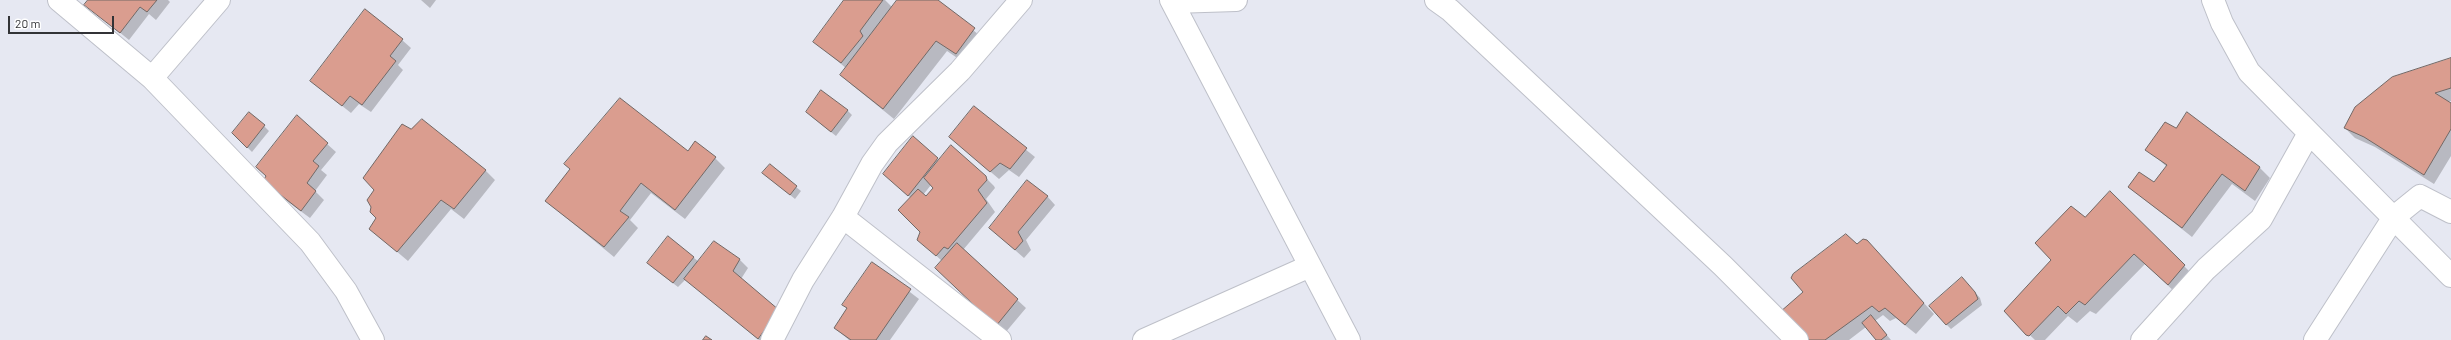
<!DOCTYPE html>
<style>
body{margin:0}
#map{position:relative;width:2451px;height:340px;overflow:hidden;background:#e6e8f2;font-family:Barlow,sans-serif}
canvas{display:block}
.scale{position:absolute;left:8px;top:16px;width:106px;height:18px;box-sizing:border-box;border:2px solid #323336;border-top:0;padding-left:5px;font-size:12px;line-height:14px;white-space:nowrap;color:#323336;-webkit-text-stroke:3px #fff;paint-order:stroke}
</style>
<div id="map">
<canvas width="2451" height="340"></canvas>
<div class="scale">20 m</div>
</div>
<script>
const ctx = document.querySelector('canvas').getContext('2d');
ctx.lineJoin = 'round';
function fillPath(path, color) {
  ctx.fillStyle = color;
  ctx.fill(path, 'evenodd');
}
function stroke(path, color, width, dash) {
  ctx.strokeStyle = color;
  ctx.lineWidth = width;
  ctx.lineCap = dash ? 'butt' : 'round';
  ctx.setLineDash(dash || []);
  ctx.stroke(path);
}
fillPath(new Path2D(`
 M89,0H168L170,2L156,20L149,14L129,40L86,5Z
 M421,0H436L430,8Z
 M846,0H885L892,7L898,0H936L984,39L966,64L947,51L894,119L852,85L842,75L847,69L815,42Z
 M402,40L411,48L398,65L403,70L371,112L359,104L351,113L311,81Z
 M2451,59V101L2448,102L2451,104V156L2434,184L2375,147L2355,138L2345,128Z
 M974,108L1035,157L1019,177L1009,170L999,179L959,145Z
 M847,110L852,115L836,136L812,117Z
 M297,117L336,152L321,170L327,175L315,191L324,200L310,218L272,190Z
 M264,126L269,131L252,152L233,133Z
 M913,137L939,161L985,177L994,186L995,188L986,199L995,212L963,250L1026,308L1005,333L942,261L918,239L921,231L911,198L893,182ZM931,185L934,188L926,197L923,195Z
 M2147,149L2260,168L2270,178L2255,201L2232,184L2192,237L2129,187L2154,184L2167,167Z
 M688,152L715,158L725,168L685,219L651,193L630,220L638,228L614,257L547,202Z
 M485,170L495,180L464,219L451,209L408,261L370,229Z
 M763,173L796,187L801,191L795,199Z
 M2110,192L2194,276L2178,295L2145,264L2096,314L2090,311L2077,323L2068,316L2045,340H2035L2015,321L2053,260L2085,218Z
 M1047,196L1055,205L1026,240L1031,250L1024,258L999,236Z
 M668,237L699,262L714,243L740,260L748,268L741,279L778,311L771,340H759L686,279L678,287L653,268Z
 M1857,246L1874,249L1934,314L1916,334L1896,318L1890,321L1883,315L1875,321L1891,340H1877L1866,327L1849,340H1803Z
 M872,263L919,299L890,340H849L835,328L848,309L843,305Z
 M1967,283L1980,298L1982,305L1951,329L1946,324Z`), '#0003');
const building = new Path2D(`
 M88,0H157L147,12L140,7L120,33L84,5Z
 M844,0H883L860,31L863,36L841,63L813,42Z
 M897,0H938L975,28L956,54L936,41L883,109L840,75Z
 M365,9L403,39L390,56L396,61L362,105L350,96L342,106L310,81Z
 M2451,58V88L2435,93L2451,103V129L2424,175L2364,137L2344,128L2355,107L2392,77Z
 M821,90L848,110L831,132L806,112Z
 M620,98L688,151L695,141L716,157L675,210L641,183L620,211L629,217L604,247L545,201L570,169L564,164Z
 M974,106L1027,148L1010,169L1000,163L990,172L949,137Z
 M249,112L265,125L247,148L232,133Z
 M2187,112L2260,167L2245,191L2222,174L2182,228L2128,187L2139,172L2154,182L2167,165L2145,150L2165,122L2176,128Z
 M297,115L328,143L313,161L319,166L307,183L316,191L301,211L263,181L266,176L256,167Z
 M422,119L486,170L454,209L441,200L397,252L369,229L376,218L370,212L371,207L367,200L374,190L363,178L402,124L411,129Z
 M913,136L938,158L908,196L883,174Z
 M951,145L986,176L987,180L978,190L987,203L948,249L944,247L936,256L917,240L920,232L898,210L918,189L926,196L933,188L924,178Z
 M770,164L797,186L790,195L762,173Z
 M1027,180L1048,196L1018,232L1023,241L1015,250L989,228Z
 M2110,191L2185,265L2168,285L2134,254L2085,305L2079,301L2066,314L2058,306L2029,336L2026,335L2004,311L2051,260L2035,243L2071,206L2085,217Z
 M1846,234L1857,244L1863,239L1867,240L1924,303L1905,325L1885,308L1879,312L1872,306L1825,340H1802L1780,312L1803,292L1791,278L1793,274Z
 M668,236L694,257L673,283L647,263Z
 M714,241L740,259L733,271L779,310L758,339L684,279Z
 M957,243L1018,299L996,326L935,268Z
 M872,262L911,289L876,340H851L834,328L847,308L842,305Z
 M1962,277L1975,292L1978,299L1946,325L1929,306Z
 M1871,315L1887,335L1881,340H1876L1862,323Z
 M706,336L712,340H703Z`);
fillPath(building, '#da9d8f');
stroke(building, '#726865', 1);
const street = new Path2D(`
 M59,0L152,78L310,242L346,291L373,340
 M1171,0L1349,340
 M1436,0L1450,10L1723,266L1797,340
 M2213,0L2222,23L2249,72L2451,276
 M1173,2L1236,0
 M152,78L219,0
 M843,217L1000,340
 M772,340L803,280L843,217L872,164L887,143L960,71L1021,0
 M1144,340L1310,266
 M2142,340L2206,269L2261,219L2309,133
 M2315,340L2394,217L2420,196L2451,212`);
stroke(street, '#bec0c9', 24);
stroke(street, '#fff', 22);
</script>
